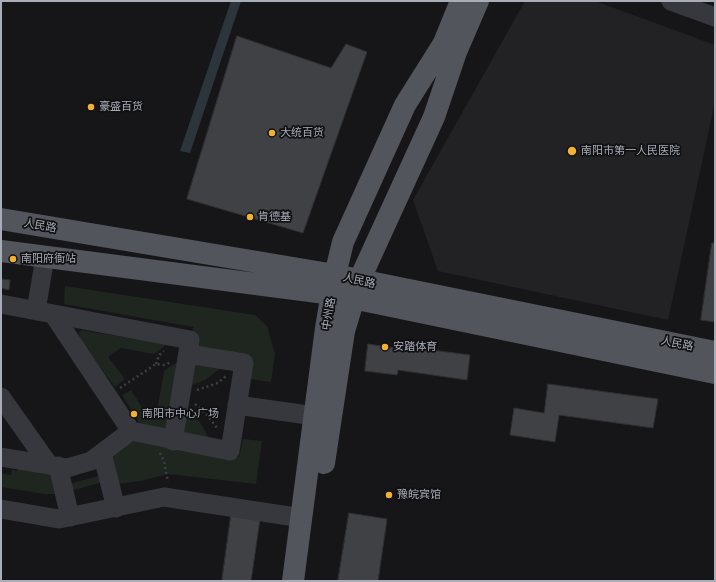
<!DOCTYPE html>
<meta charset="utf-8">
<style>
body{margin:0}
#map{position:relative;width:716px;height:582px;overflow:hidden;background:#161618;font-family:"Fira Sans",sans-serif}
canvas{display:block}
.frame{position:absolute;inset:0;border:2px solid #a8adb8;pointer-events:none}
</style>
<div id="map">
<canvas width="716" height="582"></canvas>
<div class="frame"></div>
</div>
<script>
const ctx = document.querySelector('canvas').getContext('2d');
ctx.lineJoin = 'round';
function fillPath(path, color) {
  ctx.fillStyle = color;
  ctx.fill(path, 'evenodd');
}
function stroke(path, color, width, dash) {
  ctx.strokeStyle = color;
  ctx.lineWidth = width;
  ctx.lineCap = dash ? 'butt' : 'round';
  ctx.setLineDash(dash || []);
  ctx.stroke(path);
}
function write(font, color, halo, rows, align = 'center') {
  ctx.font = font + ' "Fira Sans","Noto Sans SC",sans-serif';
  ctx.lineWidth = 3.5;
  ctx.setLineDash([]);
  ctx.textBaseline = 'middle';
  ctx.strokeStyle = halo;
  ctx.fillStyle = color;
  for (const [text, x, y, turn = 0] of rows) {
    ctx.save();
    ctx.translate(x, y);
    ctx.rotate((+turn || 0) * Math.PI / 180);
    ctx.textAlign = isNaN(turn) ? turn : align;
    if (halo) ctx.strokeText(text, 0, 0);
    ctx.fillText(text, 0, 0);
    ctx.restore();
  }
}
fillPath(new Path2D(`
 M525,1H595L715,45V102L668,320L438,271L413,200Z`), '#222225');
fillPath(new Path2D(`
 M65,286L255,315L267,326L275,354L271,382L248,379L191,348L193,327L64,304Z
 M81,330L164,344L165,346L154,354L121,348L109,356V358L125,379L115,387L80,341L79,333Z
 M175,363L177,364L166,429L142,427L122,395L131,390L148,417L153,419L156,417L164,371Z
 M195,364L221,368L205,380L189,386Z
 M183,409C197,416 203,425 209,439L183,433Z
 M243,439L262,441L256,484L168,474L140,481L117,484L110,455L132,440L239,457Z
 M20,466L50,471L55,494H44L1,487V473L11,475L12,470L17,471Z
 M98,476L100,483L70,491L69,484Z`), '#1e261f');
fillPath(new Path2D(`
 M231,1H241L190,153L180,151Z`), '#2c353c');
const building = new Path2D(`
 M237,36L331,68L346,44L367,52L303,233L187,199Z
 M712,243H715V322L701,320Z
 M1,279L10,280L9,290L1,288Z
 M368,344L401,349V346L470,355L467,380L398,370L397,375L365,371Z
 M548,384L658,399L653,428L559,415L555,442L510,435L514,408L544,413Z
 M349,513L387,519L378,581H338Z
 M231,515L260,519L251,581H222Z`);
fillPath(building, '#404145');
stroke(building, '#303034', 1);
stroke(new Path2D(`
 M156,364L159,355L164,351
 M120,388L156,364L164,365L171,362
 M197,390L218,383L226,376
 M195,404L207,415L217,428
 M160,453L164,461L168,482`), '#3d3f44', 2.5, [2, 3]);
stroke(new Path2D(`
 M671,1L715,17
 M1,304L190,340L173,441
 M36,311L45,257
 M53,314L131,431
 M1,397L49,465
 M237,405L315,416
 M102,453L116,508
 M1,457L67,468L91,461L131,431L230,451L244,363L188,354
 M58,466L70,517
 M1,509L59,519L164,497L302,518`), '#37383d', 19);
stroke(new Path2D(`
 M1,219L335,275L715,352
 M1,251L333,294L715,373
 M324,463L344,331L359,281L434,117L456,52L478,1
 M293,581L326,328L335,275L343,242L405,105L444,43L461,1`), '#53555c', 22);
for (const [x, y, r, color] of [
 [91,107,4,"#f2b134"],
 [272,133,4,"#f2b134"],
 [572,151,5,"#f2b134"],
 [250,217,4,"#f2b134"],
 [13,259,4,"#f2b134"],
 [385,347,4,"#f2b134"],
 [134,414,4,"#f2b134"],
 [389,495,4,"#f2b134"]
]) {
  const dot = new Path2D();
  dot.arc(x, y, r, 0, 2 * Math.PI);
  ctx.fillStyle = color;
  ctx.fill(dot);
  stroke(dot, '#111113', 1.5);
}
write('11px', '#a8adb8', '#111113', [
 ["豪盛百货",99,107],
 ["大统百货",280,133],
 ["南阳市第一人民医院",581,151],
 ["肯德基",258,217],
 ["南阳府衙站",21,259],
 ["安踏体育",393,347],
 ["南阳市中心广场",142,414],
 ["豫皖宾馆",397,495]
], 'left');
write('11px', '#a8adb8', '#111113', [
 ["人民路",40,226,10],
 ["人民路",359,281,12],
 ["中州路",329,314,-80],
 ["人民路",677,344,11]
]);
</script>
